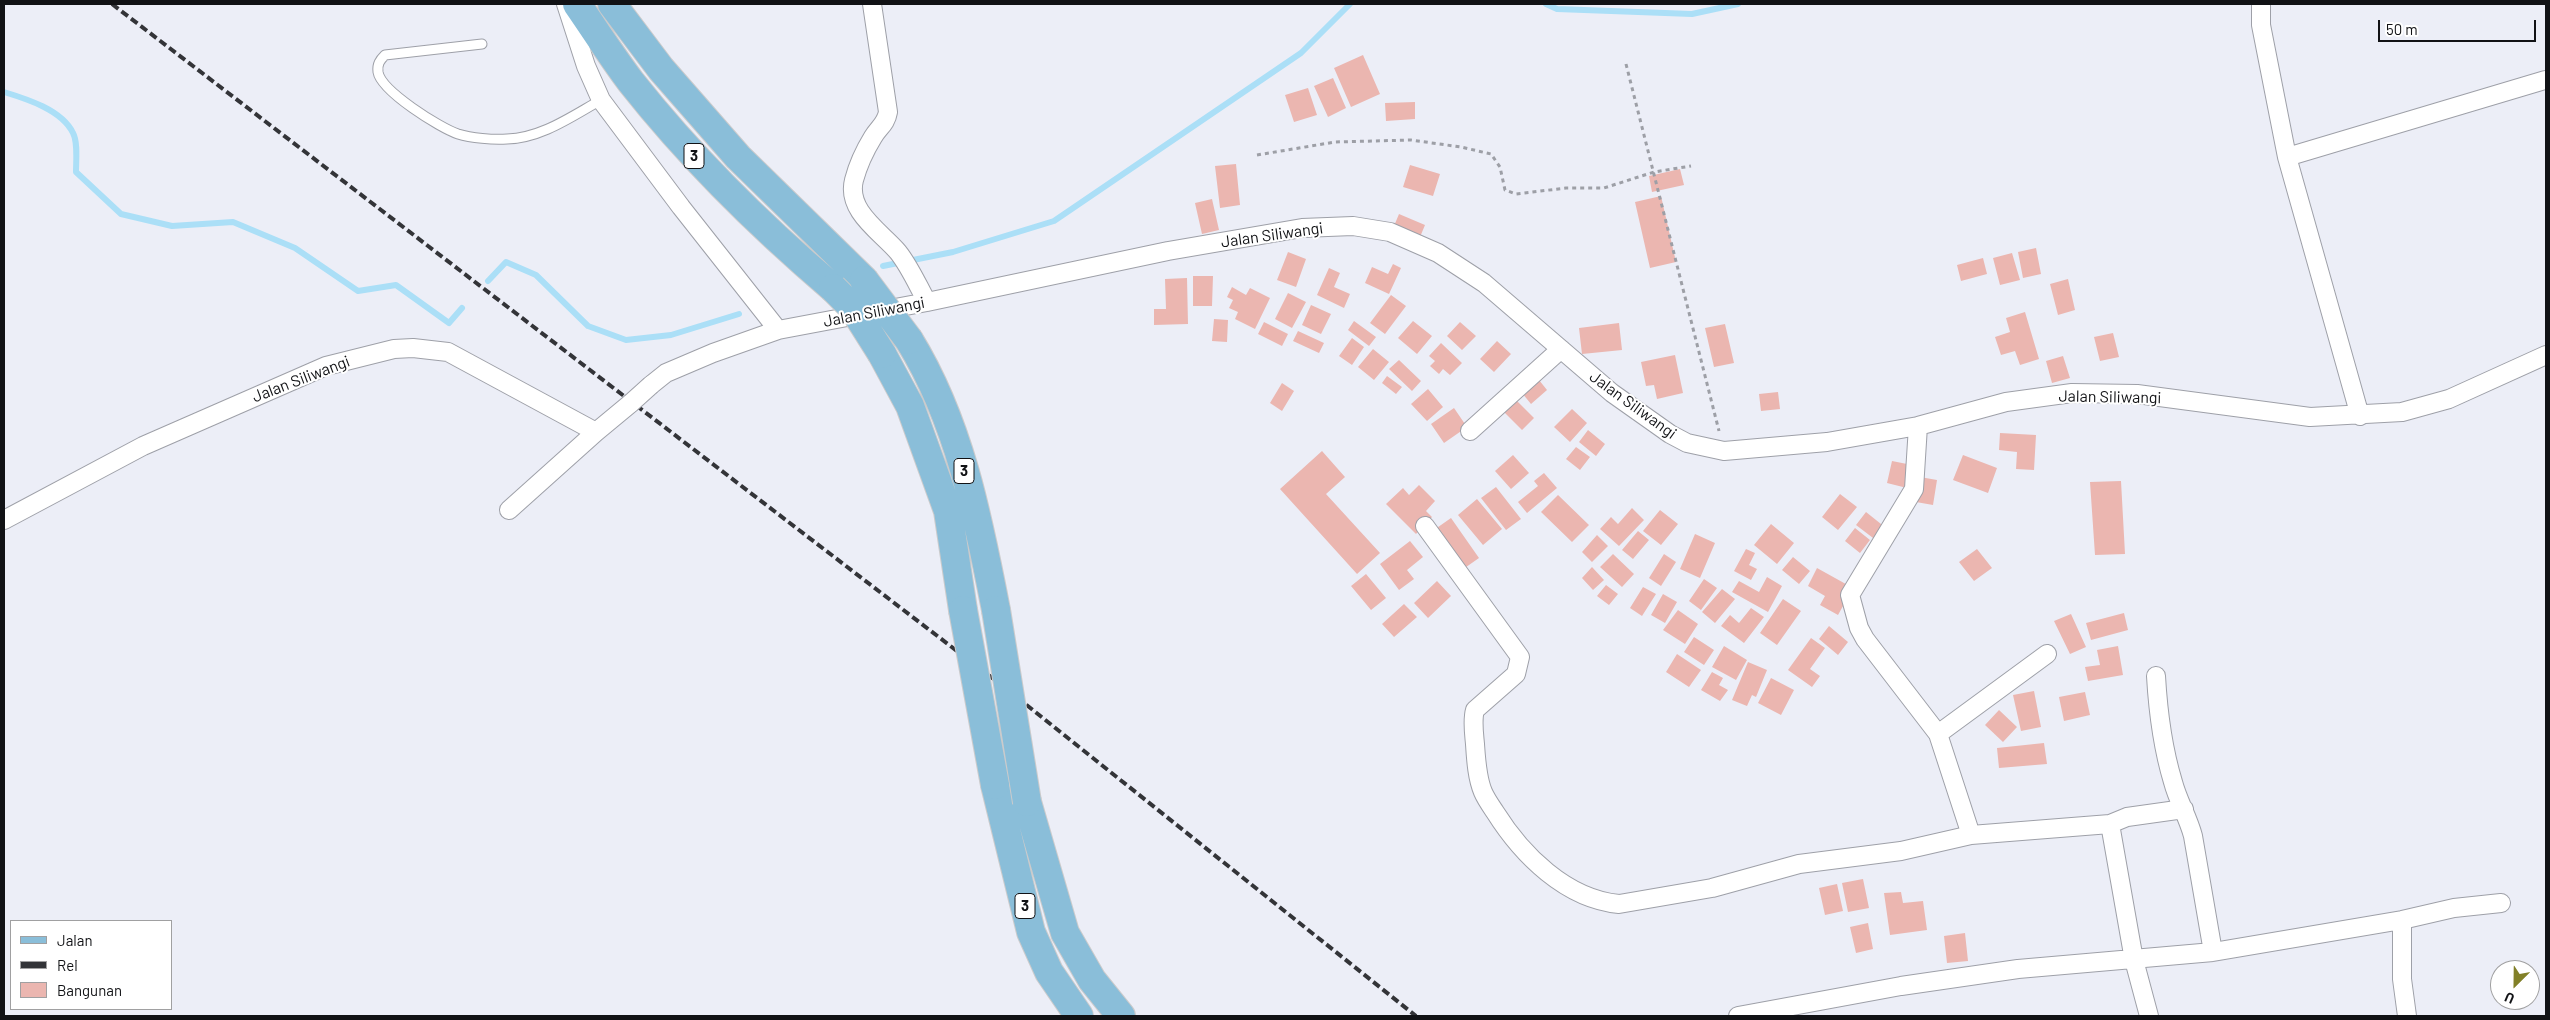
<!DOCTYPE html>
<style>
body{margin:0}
#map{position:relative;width:2550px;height:1020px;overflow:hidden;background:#eceef7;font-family:Barlow,sans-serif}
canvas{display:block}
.frame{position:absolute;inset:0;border:5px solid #111215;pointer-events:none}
.legend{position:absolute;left:10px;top:920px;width:162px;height:90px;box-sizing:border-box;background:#fff;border:1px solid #a0a0a1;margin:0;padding:6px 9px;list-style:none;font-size:15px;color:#111215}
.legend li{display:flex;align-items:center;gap:10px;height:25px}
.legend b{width:25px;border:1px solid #a0a0a1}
.north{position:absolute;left:2490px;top:960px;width:50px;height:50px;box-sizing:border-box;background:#fff;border:1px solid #a0a0a1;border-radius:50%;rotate:203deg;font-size:14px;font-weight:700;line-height:20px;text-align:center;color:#111215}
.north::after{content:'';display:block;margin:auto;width:18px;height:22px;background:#828028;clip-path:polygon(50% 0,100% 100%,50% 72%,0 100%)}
.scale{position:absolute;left:2378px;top:20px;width:158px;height:22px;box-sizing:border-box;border:2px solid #111215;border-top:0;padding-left:6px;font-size:15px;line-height:18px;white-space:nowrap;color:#111215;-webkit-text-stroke:4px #fff;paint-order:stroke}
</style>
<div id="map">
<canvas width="2550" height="1020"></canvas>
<div class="frame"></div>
<ul class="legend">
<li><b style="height:6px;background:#8abed9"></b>Jalan</li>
<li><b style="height:6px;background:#333438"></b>Rel</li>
<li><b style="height:14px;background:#ebb6b0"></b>Bangunan</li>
</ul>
<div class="north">U</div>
<div class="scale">50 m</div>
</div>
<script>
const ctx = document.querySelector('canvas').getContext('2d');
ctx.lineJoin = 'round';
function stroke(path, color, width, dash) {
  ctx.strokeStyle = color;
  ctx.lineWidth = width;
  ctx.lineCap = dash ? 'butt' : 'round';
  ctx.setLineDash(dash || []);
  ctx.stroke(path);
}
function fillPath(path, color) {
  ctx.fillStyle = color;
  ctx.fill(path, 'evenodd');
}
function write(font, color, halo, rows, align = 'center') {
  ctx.font = font + ' Barlow,sans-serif';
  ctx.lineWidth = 4;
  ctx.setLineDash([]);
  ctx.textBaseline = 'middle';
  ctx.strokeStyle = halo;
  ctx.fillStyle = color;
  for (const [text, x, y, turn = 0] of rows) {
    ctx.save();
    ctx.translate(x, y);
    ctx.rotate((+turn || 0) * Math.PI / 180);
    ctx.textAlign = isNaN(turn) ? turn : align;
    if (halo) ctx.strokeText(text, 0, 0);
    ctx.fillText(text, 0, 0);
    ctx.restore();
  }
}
stroke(new Path2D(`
 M1546,4L1557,9L1692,14L1738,4
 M4,92C27,99 62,110 73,133C78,142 76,161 76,172L121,214L172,226L233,222L295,248L358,291L396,285L449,323L462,308
 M883,266L953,252L1054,221L1301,53L1350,4
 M488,281L506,262L536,275L588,326L626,340L671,335L739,314`), '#abdff7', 6);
fillPath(new Path2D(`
 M1363,55L1380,94L1351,107L1334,68Z
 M1333,78L1346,108L1328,117L1314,86Z
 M1308,88L1317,115L1294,122L1285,95Z
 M1415,102V119L1386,121L1385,103Z
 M1236,164L1240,205L1220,208L1215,166Z
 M1410,165L1440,174L1433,196L1403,187Z
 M1680,169L1684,185L1652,192L1649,176Z
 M1661,196L1676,262L1650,268L1635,202Z
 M1212,199L1219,230L1202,234L1195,203Z
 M1399,214L1425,225L1420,237L1394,226Z
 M2036,248L2041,274L2023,278L2018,252Z
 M1288,252L1306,259L1296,287L1277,280Z
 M2012,253L2020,280L2000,285L1993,258Z
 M1983,258L1987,274L1961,281L1957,265Z
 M1393,264L1401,268L1389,294L1365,283L1372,267L1388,274Z
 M1329,268L1340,273L1334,287L1350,294L1344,308L1317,295Z
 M1193,276H1213L1212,306H1193Z
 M1187,278L1188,324L1154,325V309H1166L1165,279Z
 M2068,279L2075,310L2058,315L2050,284Z
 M1232,287L1246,295L1250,288L1270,298L1255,329L1235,319L1238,312L1229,308L1233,300L1227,297Z
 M1288,293L1306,302L1292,328L1275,319Z
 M1391,295L1406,306L1385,334L1370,323Z
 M1311,305L1331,314L1321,334L1302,325Z
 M2025,312L2039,359L2020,365L2015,351L2001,355L1995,337L2010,332L2006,318Z
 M1214,319L1228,320L1227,342L1212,341Z
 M1354,321L1376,337L1369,346L1348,330Z
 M1413,321L1432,336L1417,354L1398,338Z
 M1264,322L1288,334L1282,346L1258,334Z
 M1460,322L1476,336L1462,350L1447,336Z
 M1619,323L1622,350L1582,354L1579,328Z
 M1725,324L1734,363L1714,367L1705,328Z
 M1298,331L1324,343L1319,353L1293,341Z
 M2113,333L2119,357L2100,361L2094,337Z
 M1352,338L1364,347L1352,365L1339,356Z
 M1497,341L1511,354L1494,372L1480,359Z
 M1441,343L1462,363L1450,375L1443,369L1439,374L1430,366L1435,361L1429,356Z
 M1373,349L1389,362L1374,380L1358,367Z
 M1675,355L1683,393L1657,399L1654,385L1646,386L1641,362Z
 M2063,356L2070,378L2052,383L2046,361Z
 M1399,360L1421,381L1412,391L1389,369Z
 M1387,376L1402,387L1396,394L1382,383Z
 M1539,380L1547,390L1531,404L1522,393Z
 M1282,383L1294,391L1282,411L1270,403Z
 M1428,389L1443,407L1427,421L1411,404Z
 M1778,392L1780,409L1761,411L1759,394Z
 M1516,400L1534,418L1522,430L1504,412Z
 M1454,408L1467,427L1444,443L1431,424Z
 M1572,409L1587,423L1570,442L1554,427Z
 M1588,430L1605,444L1596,456L1579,442Z
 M2000,433L2036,435L2034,470L2016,469L2017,452L1999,450Z
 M1576,447L1590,457L1580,470L1566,459Z
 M1322,451L1345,477L1326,494L1380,553L1357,574L1280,489Z
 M1513,455L1529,473L1511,489L1495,471Z
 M1963,455L1997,468L1988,493L1953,480Z
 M1892,461L1912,465L1907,488L1887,483Z
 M1544,473L1557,488L1527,513L1518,502L1538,486L1534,481Z
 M1920,477L1937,480L1933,505L1916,502Z
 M2121,481L2125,554L2095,555L2090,482Z
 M1419,485L1435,501L1426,511L1432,517L1416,534L1386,504L1403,488L1409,495Z
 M1496,487L1521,519L1506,530L1481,498Z
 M1840,494L1857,507L1838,530L1822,517Z
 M1558,495L1589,525L1572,542L1541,512Z
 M1477,499L1502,529L1483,545L1458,515Z
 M1632,508L1644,520L1619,546L1600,529L1611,517L1618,524Z
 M1660,510L1678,524L1661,545L1643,531Z
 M1866,512L1886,528L1877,541L1856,525Z
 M1451,518L1479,558L1459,572L1431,532Z
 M1771,524L1794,543L1777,564L1754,545Z
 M1855,528L1870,540L1860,553L1845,541Z
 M1638,531L1649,540L1633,559L1622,550Z
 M1695,534L1715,543L1700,578L1680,569Z
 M1597,535L1608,546L1592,562L1582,552Z
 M1410,541L1423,557L1407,570L1414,579L1399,590L1380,564Z
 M1746,549L1755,553L1749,565L1757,569L1751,580L1734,571Z
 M1977,549L1992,568L1974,581L1959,562Z
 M1613,554L1634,574L1622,587L1600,567Z
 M1664,554L1676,562L1661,586L1649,578Z
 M1793,557L1810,571L1799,584L1782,570Z
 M1592,567L1604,580L1593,590L1582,578Z
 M1817,568L1853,588L1838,615L1820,605L1825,596L1808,586Z
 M1366,574L1386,598L1371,610L1351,586Z
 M1767,577L1782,586L1768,612L1732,592L1739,581L1759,592Z
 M1704,579L1717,588L1701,610L1689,601Z
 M1437,581L1451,596L1428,618L1414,603Z
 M1606,585L1618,594L1609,605L1597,596Z
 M1643,587L1656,594L1642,616L1630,608Z
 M1722,589L1735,599L1715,623L1702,612Z
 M1663,594L1677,602L1665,623L1651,615Z
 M1783,599L1801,611L1777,645L1760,633Z
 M1404,604L1417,617L1394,637L1382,624Z
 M1751,608L1764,617L1744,643L1721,626L1730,615L1739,623Z
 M1678,610L1698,624L1685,644L1663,630Z
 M2124,613L2128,630L2091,640L2086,623Z
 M2071,614L2086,647L2070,654L2054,621Z
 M1829,626L1848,642L1838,655L1819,639Z
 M1694,637L1714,650L1704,665L1684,652Z
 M1811,638L1825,648L1810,669L1820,676L1812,687L1788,670Z
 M1724,646L1747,660L1736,680L1712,667Z
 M2118,646L2123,675L2088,681L2085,667L2100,665L2097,650Z
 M1677,654L1701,670L1689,687L1666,672Z
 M1748,662L1767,670L1756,697L1752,695L1747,706L1732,700Z
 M1712,672L1723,678L1719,685L1728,690L1720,701L1701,690Z
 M1771,678L1794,690L1781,715L1758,703Z
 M2034,691L2041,727L2021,731L2013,695Z
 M2085,692L2090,715L2064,721L2059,697Z
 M1999,710L2017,727L2003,742L1985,725Z
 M2044,743L2047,764L1999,768L1997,748Z
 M1863,879L1869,908L1848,912L1842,883Z
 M1837,884L1843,911L1825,915L1819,888Z
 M1901,892L1903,903L1923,901L1927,930L1890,935L1884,893Z
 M1868,923L1873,949L1856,953L1850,927Z
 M1965,933L1968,961L1947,963L1944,936Z`), '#ebb6b0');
const service = new Path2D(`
 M482,44L385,55C380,60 377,64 378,72C381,91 440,128 458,134C471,138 493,140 507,139C542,138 572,116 601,100`);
const minor = new Path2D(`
 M566,4L586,66L601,100L681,207L778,330
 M872,4L888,112C886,124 879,127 873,137C865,150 858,165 854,180C846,211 881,232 898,252C910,267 918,286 927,302
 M2261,4V25L2287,157L2360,416
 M2287,157L2545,80
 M651,385L666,373L713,353L778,330L927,302L1168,251L1302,228L1353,226L1390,232L1438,253L1484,283L1612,393L1670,434L1687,443L1724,451L1827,442L1918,426L2006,402L2072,393L2137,394L2310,417L2402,412L2449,399L2546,355
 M1918,426L1914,489L1850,595L1859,628L1865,639L1938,734L1971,835
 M1470,431L1561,349
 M509,510L596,432
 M4,520L143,446L326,366L394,349L413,348L448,352L596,432L631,403
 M1425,526L1520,657L1516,674L1475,710C1472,720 1474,733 1475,744C1476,759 1477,778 1483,792C1486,799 1491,806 1495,812C1522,855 1566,899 1619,904L1712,888L1799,864L1901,851L1971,835L2110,824L2134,960L2149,1016
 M2156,676C2158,711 2163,749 2173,782C2178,801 2188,817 2193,836L2213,952
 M1938,734L2047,654
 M2110,824L2127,817L2184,809
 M2402,920V979L2407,1016
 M1738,1016L1901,986L2018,969L2213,952L2402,920L2454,908L2501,903`);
const primary = new Path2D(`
 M577,4C595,30 612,57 631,82C691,158 759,225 833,288
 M612,4L661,69L738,157L864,280
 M909,340C959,421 978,517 996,610
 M882,354L910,406L948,511L963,610
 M995,785L1031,932L1049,972L1079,1016
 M1027,802L1065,933L1092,980L1121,1016`);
stroke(service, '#9ea0a8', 11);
stroke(minor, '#9ea0a8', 20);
stroke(primary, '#cbcbcc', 30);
stroke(new Path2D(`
 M1626,64L1719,431
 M1257,155L1335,142L1411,140L1461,147L1491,154L1500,167L1505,190L1516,194L1566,188H1604L1654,172L1691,166`), '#9d9fa6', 3, [4, 4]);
stroke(service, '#fff', 9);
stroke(minor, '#fff', 18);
stroke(primary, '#8abed9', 28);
stroke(new Path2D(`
 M112,4L1004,687L1416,1016`), '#333438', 4, [8, 4]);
const minorBridge = new Path2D(`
 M631,403L651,385`);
const primaryBridge = new Path2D(`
 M864,280L909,340
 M833,288L853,308L882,354
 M963,610L995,785
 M996,610L1027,802`);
stroke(minorBridge, '#9ea0a8', 20, []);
stroke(primaryBridge, '#cbcbcc', 30, []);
stroke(minorBridge, '#fff', 18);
stroke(primaryBridge, '#8abed9', 28);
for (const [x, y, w] of [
 [694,156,20],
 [964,471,20],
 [1025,906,20]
]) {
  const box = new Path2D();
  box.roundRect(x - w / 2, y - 12.5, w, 25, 4);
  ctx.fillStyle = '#fff';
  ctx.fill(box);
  stroke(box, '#111215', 1);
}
write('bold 15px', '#111215', null, [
 ["3",694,156],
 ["3",964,471],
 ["3",1025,906]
]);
write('16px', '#111215', '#fff', [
 ["Jalan Siliwangi",1272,235,-8],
 ["Jalan Siliwangi",874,312,-11],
 ["Jalan Siliwangi",301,379,-21],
 ["Jalan Siliwangi",2110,397,1],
 ["Jalan Siliwangi",1633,405,36]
]);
</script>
